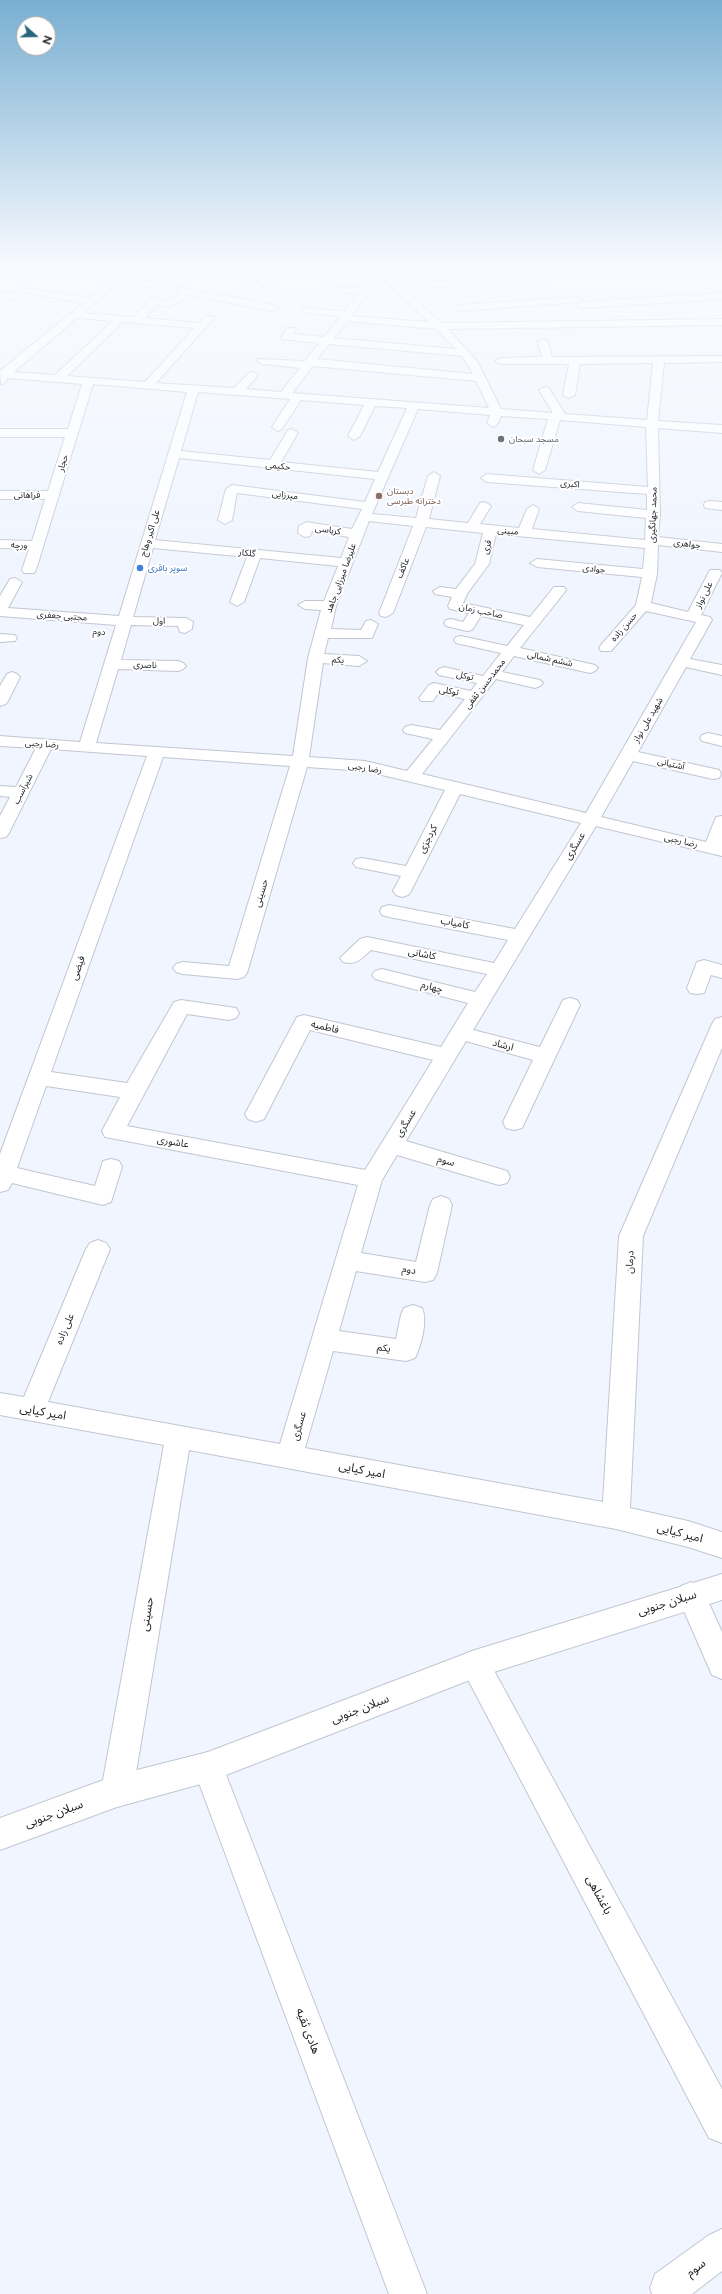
<!DOCTYPE html>
<meta charset="utf-8">
<style>
body{margin:0}
#map{position:relative;width:722px;height:2294px;overflow:hidden;background:#f0f5ff;font-family:Raleway,sans-serif}
canvas{display:block}
.north{position:absolute;left:16px;top:16px;width:40px;height:40px;box-sizing:border-box;background:#fff;border:1px solid #a6a7a8;border-radius:50%;rotate:110deg;font-size:11px;font-weight:700;line-height:16px;text-align:center;color:#202225}
.north::after{content:'';display:block;margin:auto;width:14px;height:18px;background:#28667c;clip-path:polygon(50% 0,100% 100%,50% 72%,0 100%)}
</style>
<div id="map">
<canvas width="722" height="2294"></canvas>
<div class="north">N</div>
</div>
<script>
const ctx = document.querySelector('canvas').getContext('2d');
ctx.lineJoin = 'round';
function stroke(path, color, width, dash) {
  ctx.strokeStyle = color;
  ctx.lineWidth = width;
  ctx.lineCap = dash ? 'butt' : 'round';
  ctx.setLineDash(dash || []);
  ctx.stroke(path);
}
function fillPath(path, color) {
  ctx.fillStyle = color;
  ctx.fill(path, 'evenodd');
}
function write(font, color, halo, rows, align = 'center') {
  ctx.font = font + ' Raleway,"Noto Sans Arabic",sans-serif';
  ctx.lineWidth = 4;
  ctx.setLineDash([]);
  ctx.textBaseline = 'middle';
  ctx.strokeStyle = halo;
  ctx.fillStyle = color;
  for (const [text, x, y, turn = 0] of rows) {
    ctx.save();
    ctx.translate(x, y);
    ctx.rotate((+turn || 0) * Math.PI / 180);
    ctx.textAlign = isNaN(turn) ? turn : align;
    if (halo) ctx.strokeText(text, 0, 0);
    ctx.fillText(text, 0, 0);
    ctx.restore();
  }
}
const minor = new Path2D(`
 M72,268H83L80,272L116,275L125,269L130,272L125,277L273,305L278,308L273,311L191,295L171,306L157,305L145,318L199,323L205,316H213L214,318L156,383L234,388L249,373L253,372L258,375L246,389L281,392L300,368L262,364L257,361L258,359L305,361L319,343L282,339L281,337L287,328H295L296,330L293,334L324,337L340,316L306,313L301,310L302,308L345,311L358,294L327,291L324,290V286L362,288L369,279L332,275V271L335,270L374,274L375,272L372,268H382L399,284L555,273L560,276L555,279L405,289L441,323L722,319V325L448,329L477,361L501,409L553,413L539,390L545,387L549,388L565,414L647,420L653,363L580,364L575,395L569,398L563,395L569,364H500L495,361L500,358L542,357L538,342L543,339L548,342L552,357L722,356V362L664,363L658,421L722,425V433L658,428L660,515L658,537L722,544V552L658,545L657,574L651,603L688,612L710,570H720L722,573L701,615L710,617L712,620L690,659L722,665V675L686,667L638,752L719,770L721,774L719,778L713,779L633,761L601,817L706,842L716,817L722,816V856L596,826L473,1030L540,1047L563,1000L570,998L577,1000L580,1005L522,1128L514,1130L506,1128L503,1122L533,1060L466,1041L406,1141L507,1171L510,1177L507,1183L499,1185L397,1155L382,1180L361,1253L416,1262L430,1205L433,1199L441,1196L449,1199L452,1205L437,1273L433,1280L425,1282L356,1271L339,1331L396,1339L401,1315L404,1308L413,1305L422,1308C428,1321 421,1346 415,1358L406,1361L333,1351L305,1448L603,1502L619,1236L712,1024L715,1019L722,1017V1048L643,1236L630,1508L688,1521L722,1532V1558L688,1547L616,1529L189,1450L133,1791L128,1802L117,1807L106,1802L101,1791L164,1445L0,1415V1393L24,1397L86,1249L90,1243L98,1240L106,1243L110,1249L48,1402L280,1444L358,1185L105,1137L102,1131L120,1097L46,1086L17,1168L95,1186L103,1161L111,1159L119,1161L122,1167L111,1202L103,1205L12,1183L8,1190L0,1192V1154L147,756L51,749L9,833L6,837L0,838V816L10,797L0,796V786L16,787L36,748L0,746V736L80,742L116,625L0,616V596L10,579L15,578L22,582L8,608L119,616L187,392L93,384L36,570L34,573H24L22,570L29,549L0,548V540L32,541L45,499H0V491H48L65,437H0V429H68L82,384L8,378L5,383L1,384L0,371L83,303L23,292L20,291V287L89,298L110,280L68,276L66,274ZM381,277L429,322L351,316ZM120,281L181,293L166,301L151,299L134,317L83,313ZM77,318L113,321L55,375L14,372ZM347,321L436,329L456,349L334,338ZM123,322L194,328L145,382L67,376ZM329,344L462,356L473,374L317,359ZM313,366L476,381L489,408L292,393ZM198,392L290,399L272,427L278,431L282,429L301,400L364,405L348,436L354,440L360,436L375,406L407,408L378,472L281,462L298,433L292,429L288,430L270,460L181,451ZM418,409L490,415L487,423L493,427L497,425L501,416L548,419L533,470L539,474L545,470L560,420L646,427L648,487L487,474L481,478L487,482L647,494V510L578,503L572,507L578,511L646,518L645,540L532,529L539,509L533,505L527,509L519,528L480,524L491,506L485,502L480,503L468,523L429,519L440,476L434,472L428,476L416,518L372,514ZM179,458L375,479L365,502L232,485L226,489L218,520L225,524L232,520L237,493L362,509L352,529L306,522L299,526L298,533L305,537L310,536L312,531L349,537L341,558L155,540ZM369,521L413,526L379,613L381,616L386,617L393,613L426,527L483,533L475,564L456,589L440,587L433,591L435,594L452,597L448,606L450,609L469,613L463,622L451,619L446,620L444,623L446,626L467,631L472,630L481,616L524,625L507,646L461,636L456,637L454,640L456,643L501,653L483,676L444,667L439,669L436,672L439,675L477,683L471,691L434,683L429,685L419,698L421,701H433L438,693L465,699L440,730L411,725L405,727L403,730L405,733L433,739L407,771L365,761L309,757L323,663L359,666L367,661L359,656L324,654L328,638H372L378,624L371,620L366,621L361,630L331,629L336,606ZM496,534L645,548L643,569L537,559L530,563L537,567L642,577L636,605L601,645L599,648L601,651H611L646,611L696,622L586,813L422,774L496,679L535,688L540,686L543,683L540,680L502,672L514,656L590,673L595,671L598,668L595,665L520,648L564,593L566,590L564,587H554L530,617L463,603L467,594L489,564ZM153,548L247,557L230,602L237,606L244,602L260,558L338,566L324,601H305L298,605L305,609L321,610L308,658L293,756L96,743L118,669L178,671L183,669L186,666L183,663L178,661L121,660L131,625L178,626L180,632L185,633L192,629L193,622L186,618L133,617ZM163,757L290,766L229,966L183,962L176,964L173,968L176,972L183,974L237,979L244,977L247,973L307,767L365,771L445,790L406,866L362,858L356,859L353,863L356,867L401,876L393,891L396,895L402,897L408,895L411,891L460,794L581,823L515,929L389,905L382,907L380,911L382,915L389,917L508,940L494,963L367,937L360,939L340,958L343,962C356,966 362,958 371,950L487,974L475,992L382,969L375,971L372,975L375,979L468,1003L441,1047L304,1015L297,1017L245,1114L248,1119L256,1122L264,1119L310,1030L433,1060L365,1170L127,1126L187,1014L229,1020L236,1018L239,1013L236,1008L181,1000L174,1002L127,1083L51,1072Z
 M207,268H227L269,277L274,280L249,293L246,292V288L260,281Z
 M0,292L14,293L19,296L14,299L0,298Z
 M722,293V299L581,308L576,305L581,302Z
 M577,297L581,298V302L459,311L454,308L459,305Z
 M710,501L722,502V510L705,508L704,505L705,502Z
 M0,634L15,635L17,638L15,641L0,642Z
 M12,672L17,674L20,677L8,701L6,704L0,706V686L7,674Z
 M708,733L722,736V746L702,741L700,738L702,735Z
 M704,960L722,965V978L711,975L704,993L697,994L690,993L687,988L697,962Z
 M691,1582L701,1586L722,1632V1679L712,1675L677,1595L681,1586Z
 M475,1650L485,1654L722,2089V2143L709,2138L465,1674L460,1664L465,1654Z
 M208,1752L219,1756L223,1767L427,2294H389L193,1767L197,1756Z
 M722,2229V2271L692,2294H652L650,2288L655,2274L709,2235Z`);
const primary = new Path2D(`
 M722,1574V1600L475,1678L208,1782L117,1807L0,1850V1818L117,1775L208,1752L475,1650Z`);
stroke(minor, '#c1c6d0', 2);
stroke(primary, '#c1c6d0', 2);
fillPath(minor, '#fff');
fillPath(primary, '#fff');
const sky = ctx.createLinearGradient(0, 0, 0, 590);
sky.addColorStop(0, '#79afd2');
sky.addColorStop(0.45, '#f8faff');
sky.addColorStop(1, '#f8faff00');
ctx.fillStyle = sky;
ctx.fillRect(0, 0, 722, 590);
for (const [x, y, r, color] of [
 [501,439,4,"#6b7280"],
 [379,496,4,"#8d6e63"],
 [140,568,4,"#3f7fe0"]
]) {
  const dot = new Path2D();
  dot.arc(x, y, r, 0, 2 * Math.PI);
  ctx.fillStyle = color;
  ctx.fill(dot);
  stroke(dot, '#fff', 1.5);
}
write('9px', '#5b616d', '#fff', [
 ["مسجد سبحان",509,439]
], 'left');
write('9px', '#202225', '#fff', [
 ["حجار",63,463,-72],
 ["حکیمی",278,466,6],
 ["اکبری",570,484,5],
 ["فراهانی",27,495],
 ["میرزایی",285,495,7],
 ["محمد جهانگیری",653,515,-88],
 ["کرباسی",328,530,9],
 ["مبینی",508,531,5],
 ["علی اکبر وهاج",150,533,-73],
 ["جواهری",687,544,7],
 ["ورچه",19,545],
 ["قری",487,547,-74],
 ["گلکار",247,553,6],
 ["عاکف",403,568,-68],
 ["جوادی",594,569,6],
 ["علیرضا میرزایی جاهد",341,578,-70],
 ["علی نواز",704,595,-64],
 ["صاحب زمان",481,611,12],
 ["مجتبی جعفری",62,616,4],
 ["اول",159,621,1],
 ["حسن زاده",624,627,-49],
 ["دوم",99,632,3],
 ["ششم شمالی",550,659,12],
 ["یکم",338,660,4],
 ["ناصری",145,665,2],
 ["توکل",465,676,12],
 ["محمدحسن ثقفی",485,684,-52],
 ["توکلی",449,691,10],
 ["شهید علی نواز",648,720,-60],
 ["رضا رجبی",42,744,4],
 ["آشتیانی",671,764,13],
 ["رضا رجبی",365,768,9],
 ["شیرآسب",23,789,-63],
 ["رضا رجبی",681,841,13]
]);
write('9px', '#785e54', '#fff', [
 ["دبستان",387,491],
 ["دخترانه طبرسی",387,501]
], 'left');
write('9px', '#366cbe', '#fff', [
 ["سوپر باقری",148,568]
], 'left');
write('10px', '#202225', '#fff', [
 ["کردجزی",428,839,-63],
 ["عسگری",575,846,-58],
 ["حسینی",261,893,-73],
 ["کامیاب",455,923,11],
 ["کاشانی",422,954,11],
 ["فیضی",78,968,-70],
 ["چهارم",432,987,14],
 ["فاطمیه",325,1027,13],
 ["ارشاد",503,1045,15],
 ["عسگری",406,1123,-58],
 ["عاشوری",173,1142,10],
 ["سوم",446,1161,16],
 ["درمان",630,1262,-87],
 ["دوم",409,1270,9],
 ["علی زاده",65,1329,-67],
 ["یکم",384,1348,9],
 ["عسگری",299,1426,-74]
]);
write('12px', '#202225', '#fff', [
 ["امیر کیایی",43,1412,10],
 ["امیر کیایی",362,1470,11],
 ["امیر کیایی",680,1533,15],
 ["سبلان جنوبی",667,1603,-17],
 ["حسینی",147,1614,-81],
 ["سبلان جنوبی",360,1709,-21],
 ["سبلان جنوبی",54,1814,-20],
 ["باغشاهی",599,1895,62],
 ["هادی ثقیه",308,2031,69],
 ["سوم",696,2268,-37]
]);
</script>
